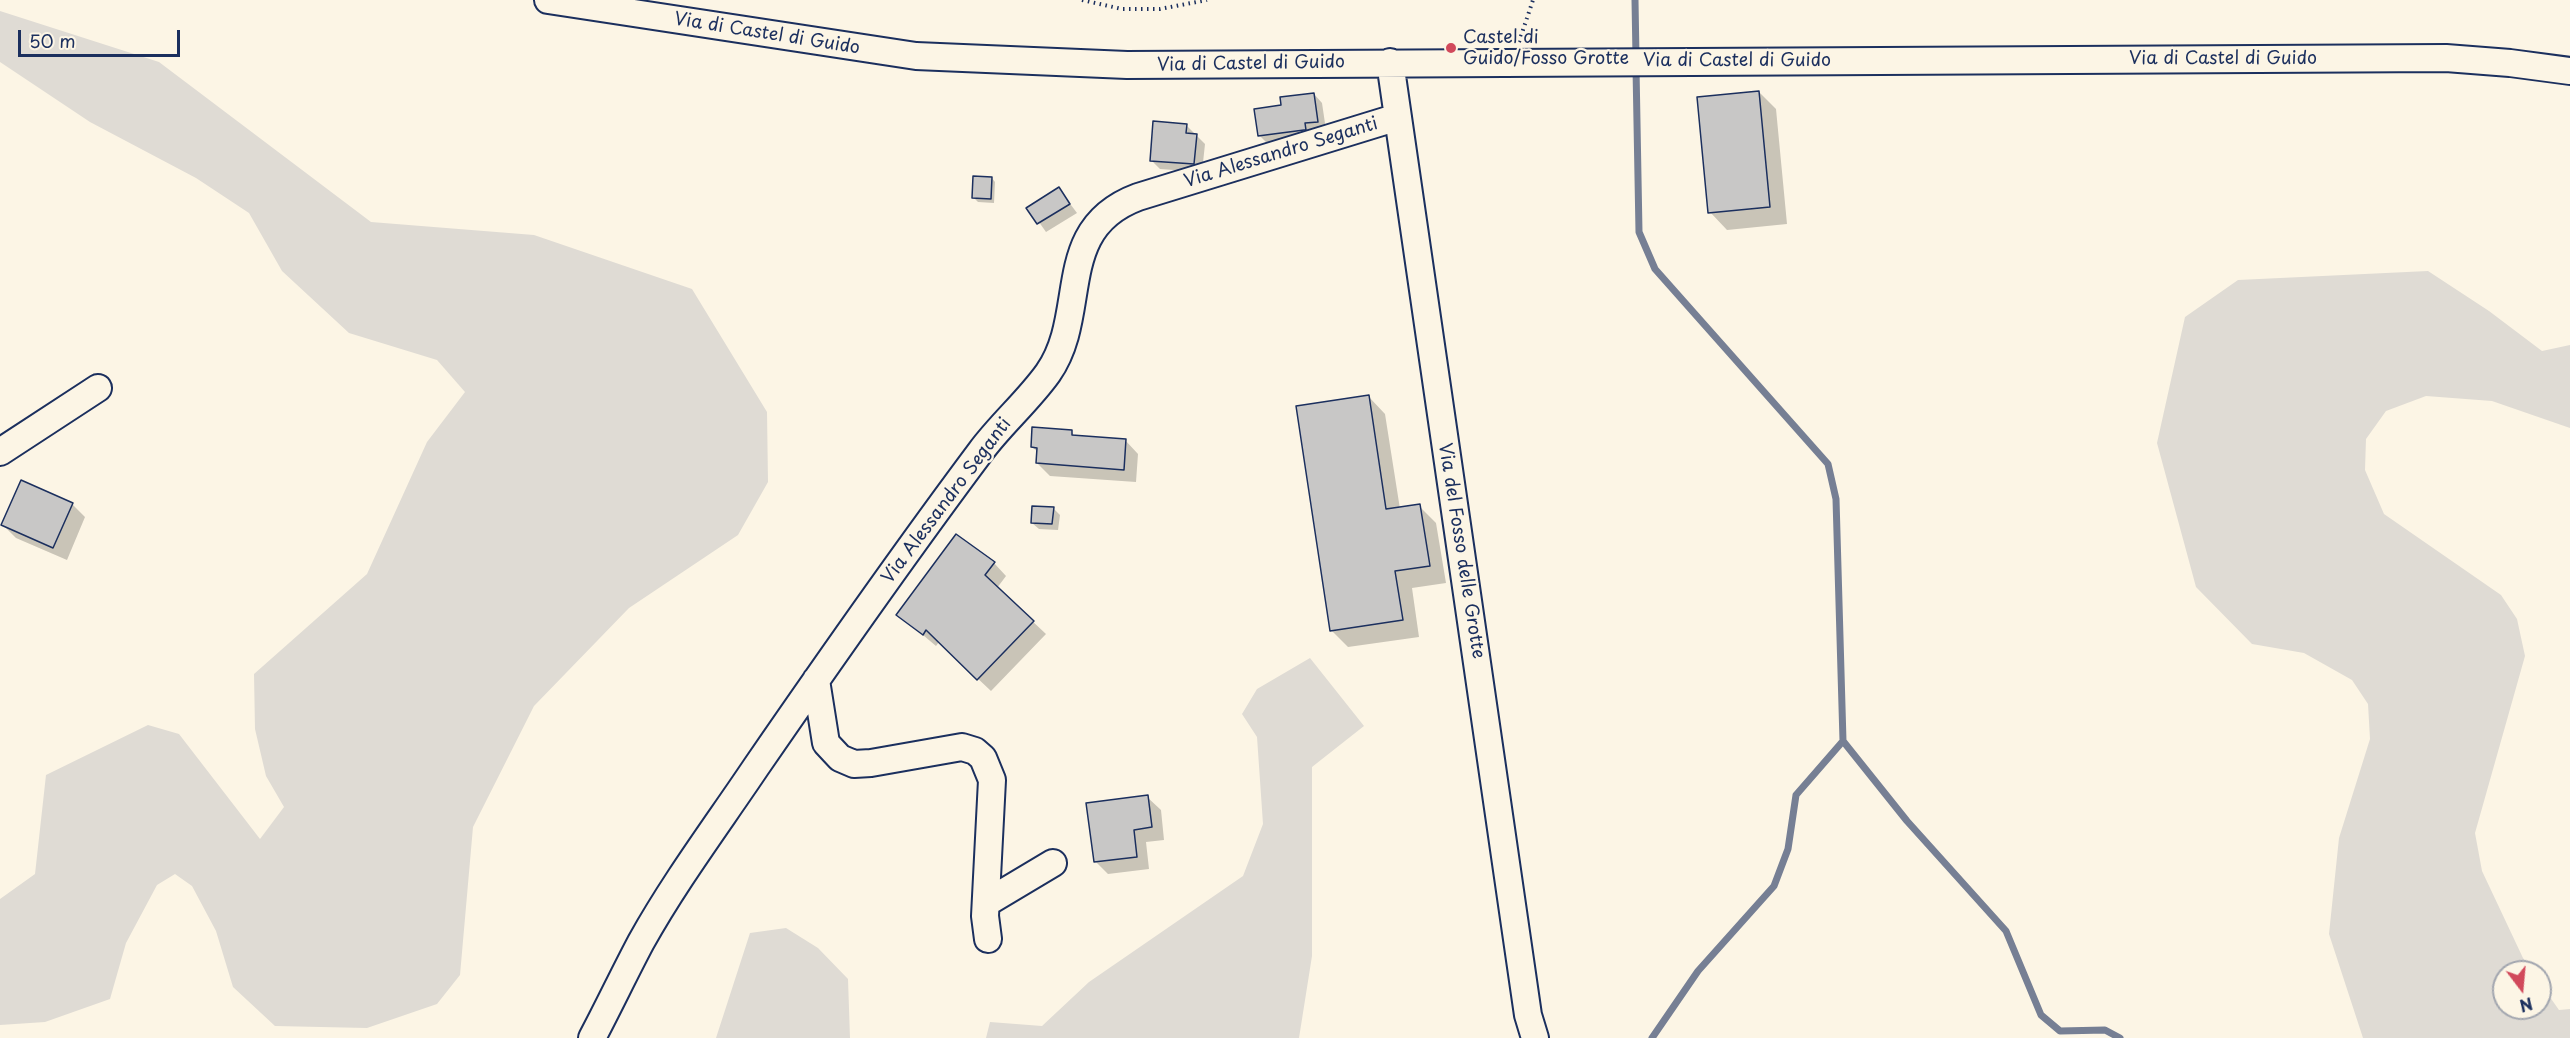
<!DOCTYPE html>
<style>
body{margin:0}
#map{position:relative;width:2570px;height:1038px;overflow:hidden;background:#fcf5e5;font-family:"Playpen Sans",sans-serif}
canvas{display:block}
.north{position:absolute;left:2492px;top:960px;width:60px;height:60px;box-sizing:border-box;background:#fcf5e5;border:2px solid #a2a6af;border-radius:50%;rotate:164deg;font-size:16px;font-weight:700;line-height:24px;text-align:center;color:#1b2f5e}
.north::after{content:'';display:block;margin:auto;width:21px;height:27px;background:#d1495b;clip-path:polygon(50% 0,100% 100%,50% 72%,0 100%)}
.scale{position:absolute;left:18px;top:30px;width:162px;height:27px;box-sizing:border-box;border:3px solid #1b2f5e;border-top:0;padding-left:8px;font-size:18px;line-height:21px;white-space:nowrap;color:#1b2f5e;-webkit-text-stroke:4px #fcf5e5;paint-order:stroke}
</style>
<div id="map">
<canvas width="2570" height="1038"></canvas>
<div class="north">N</div>
<div class="scale">50 m</div>
</div>
<script>
const ctx = document.querySelector('canvas').getContext('2d');
ctx.lineJoin = 'round';
function fillPath(path, color) {
  ctx.fillStyle = color;
  ctx.fill(path, 'evenodd');
}
function stroke(path, color, width, dash) {
  ctx.strokeStyle = color;
  ctx.lineWidth = width;
  ctx.lineCap = dash ? 'butt' : 'round';
  ctx.setLineDash(dash || []);
  ctx.stroke(path);
}
function write(font, color, halo, rows, align = 'center') {
  ctx.font = font + ' "Playpen Sans",sans-serif';
  ctx.lineWidth = 4.5;
  ctx.setLineDash([]);
  ctx.textBaseline = 'middle';
  ctx.strokeStyle = halo;
  ctx.fillStyle = color;
  for (const [text, x, y, turn = 0] of rows) {
    ctx.save();
    ctx.translate(x, y);
    ctx.rotate((+turn || 0) * Math.PI / 180);
    ctx.textAlign = isNaN(turn) ? turn : align;
    if (halo) ctx.strokeText(text, 0, 0);
    ctx.fillText(text, 0, 0);
    ctx.restore();
  }
}
fillPath(new Path2D(`
 M0,11L159,62L371,222L534,235L692,289L767,412L768,482L738,535L629,608L534,706L473,827L460,975L437,1004L367,1028L275,1026L233,987L216,931L192,886L175,874L157,885L126,943L110,999L45,1022L0,1025V899L35,874L46,775L148,725L179,734L260,839L284,807L266,776L255,729L254,674L367,574L427,442L465,392L437,360L349,333L282,271L249,213L196,178L90,122L0,62Z
 M2428,271L2489,311L2542,351L2570,345V428L2492,401L2426,396L2386,411L2366,439L2365,470L2384,514L2501,595L2517,619L2525,656L2475,833L2482,871L2523,958L2533,972H2504V1008H2540V983L2559,1010L2570,1009V1038H2363L2329,934L2339,838L2370,739L2368,704L2352,680L2304,653L2252,644L2196,587L2157,443L2185,317L2238,280Z
 M1310,658L1364,726L1312,767V956L1299,1038H986L990,1022L1042,1026L1089,982L1243,876L1263,824L1257,737L1242,714L1257,689Z
 M786,928L818,948L848,979L850,1038H716L750,933Z`), '#dfdbd4');
fillPath(new Path2D(`
 M1759,92L1776,109L1787,224L1727,230L1710,212Z
 M1314,94L1322,103L1326,130L1268,144L1259,135L1283,106Z
 M1186,125L1205,144L1202,172L1160,169L1151,160Z
 M992,178L995,182L994,203L978,202L974,198Z
 M1059,189L1077,213L1046,232L1029,208Z
 M1369,397L1385,414L1400,509L1419,506L1436,523L1446,583L1412,588L1419,637L1348,647L1331,630Z
 M1071,432L1077,437L1125,440L1138,454L1136,482L1050,476L1037,463L1038,452L1032,447Z
 M72,504L85,517L67,560L16,538L3,525Z
 M1054,509L1060,515L1058,530L1039,529L1032,523Z
 M957,536L994,563L1006,576L997,588L1046,634L991,691L939,642L936,646L898,614Z
 M1147,797L1161,810L1164,840L1146,842L1149,869L1108,874L1095,861Z`), '#0003');
stroke(new Path2D(`
 M1635,0L1636,57
 M1636,68L1639,232L1655,269L1828,464L1836,499L1843,741L1796,795L1788,849L1774,886L1698,971L1652,1038
 M1843,741L1907,821L2006,931L2041,1015L2060,1031L2105,1030L2120,1038`), '#767f94', 7);
const building = new Path2D(`
 M1759,91L1770,207L1708,213L1697,97Z
 M1314,93L1318,122L1305,123L1306,130H1304L1258,136L1254,109L1281,105L1280,97Z
 M1153,121L1187,124L1186,133L1197,134L1194,164L1150,161Z
 M973,176L992,177L991,199L972,198Z
 M1059,187L1070,204L1037,224L1026,208Z
 M1369,395L1386,509L1420,504L1430,566L1395,571L1403,620L1330,631L1296,406Z
 M1032,427L1072,430V435L1126,439L1124,470L1036,463L1037,448L1031,447Z
 M21,480L73,503L53,548L1,525Z
 M1032,506L1054,507L1052,524L1031,523Z
 M956,534L995,562L985,575L1034,621L977,680L926,630L923,635L896,615Z
 M1148,795L1152,827L1134,830L1137,857L1094,862L1086,803Z`);
fillPath(building, '#c8c7c6');
stroke(building, '#1b2f5e', 1.5);
const minor = new Path2D(`
 M548,0L916,56L1127,65L2446,58L2510,63L2570,71
 M1390,62L1528,1015L1535,1038
 M0,452L98,388
 M816,680L826,743L840,758L854,764L871,763L962,747L975,751L983,758L992,780L985,916L988,939
 M986,903L1053,863
 M592,1038C609,1006 624,974 641,942C675,881 717,825 756,767C829,661 904,554 981,451C1001,424 1028,401 1048,373C1090,313 1052,229 1138,197L1398,117`);
stroke(minor, '#1b2f5e', 30);
stroke(new Path2D(`
 M1082,0L1122,9H1160L1207,0
 M1519,42L1533,0`), '#1b2f5e', 4, [1.5, 4.5]);
stroke(minor, '#fcf5e5', 26);
for (const [x, y, r, color] of [
 [1451,48,6,"#d1495b"]
]) {
  const dot = new Path2D();
  dot.arc(x, y, r, 0, 2 * Math.PI);
  ctx.fillStyle = color;
  ctx.fill(dot);
  stroke(dot, '#fcf5e5', 2);
}
write('18px', '#1b2f5e', '#fcf5e5', [
 ["Via di Castel di Guido",767,34,9],
 ["Via di Castel di Guido",2223,59],
 ["Via di Castel di Guido",1737,61],
 ["Via di Castel di Guido",1251,64,-1],
 ["Via Alessandro Seganti",1281,153,-17],
 ["Via Alessandro Seganti",947,501,-53],
 ["Via del Fosso delle Grotte",1461,551,81]
]);
write('18px', '#1b2f5e', '#fcf5e5', [
 ["Castel di",1463,38],
 ["Guido/Fosso Grotte",1463,59]
], 'left');
</script>
